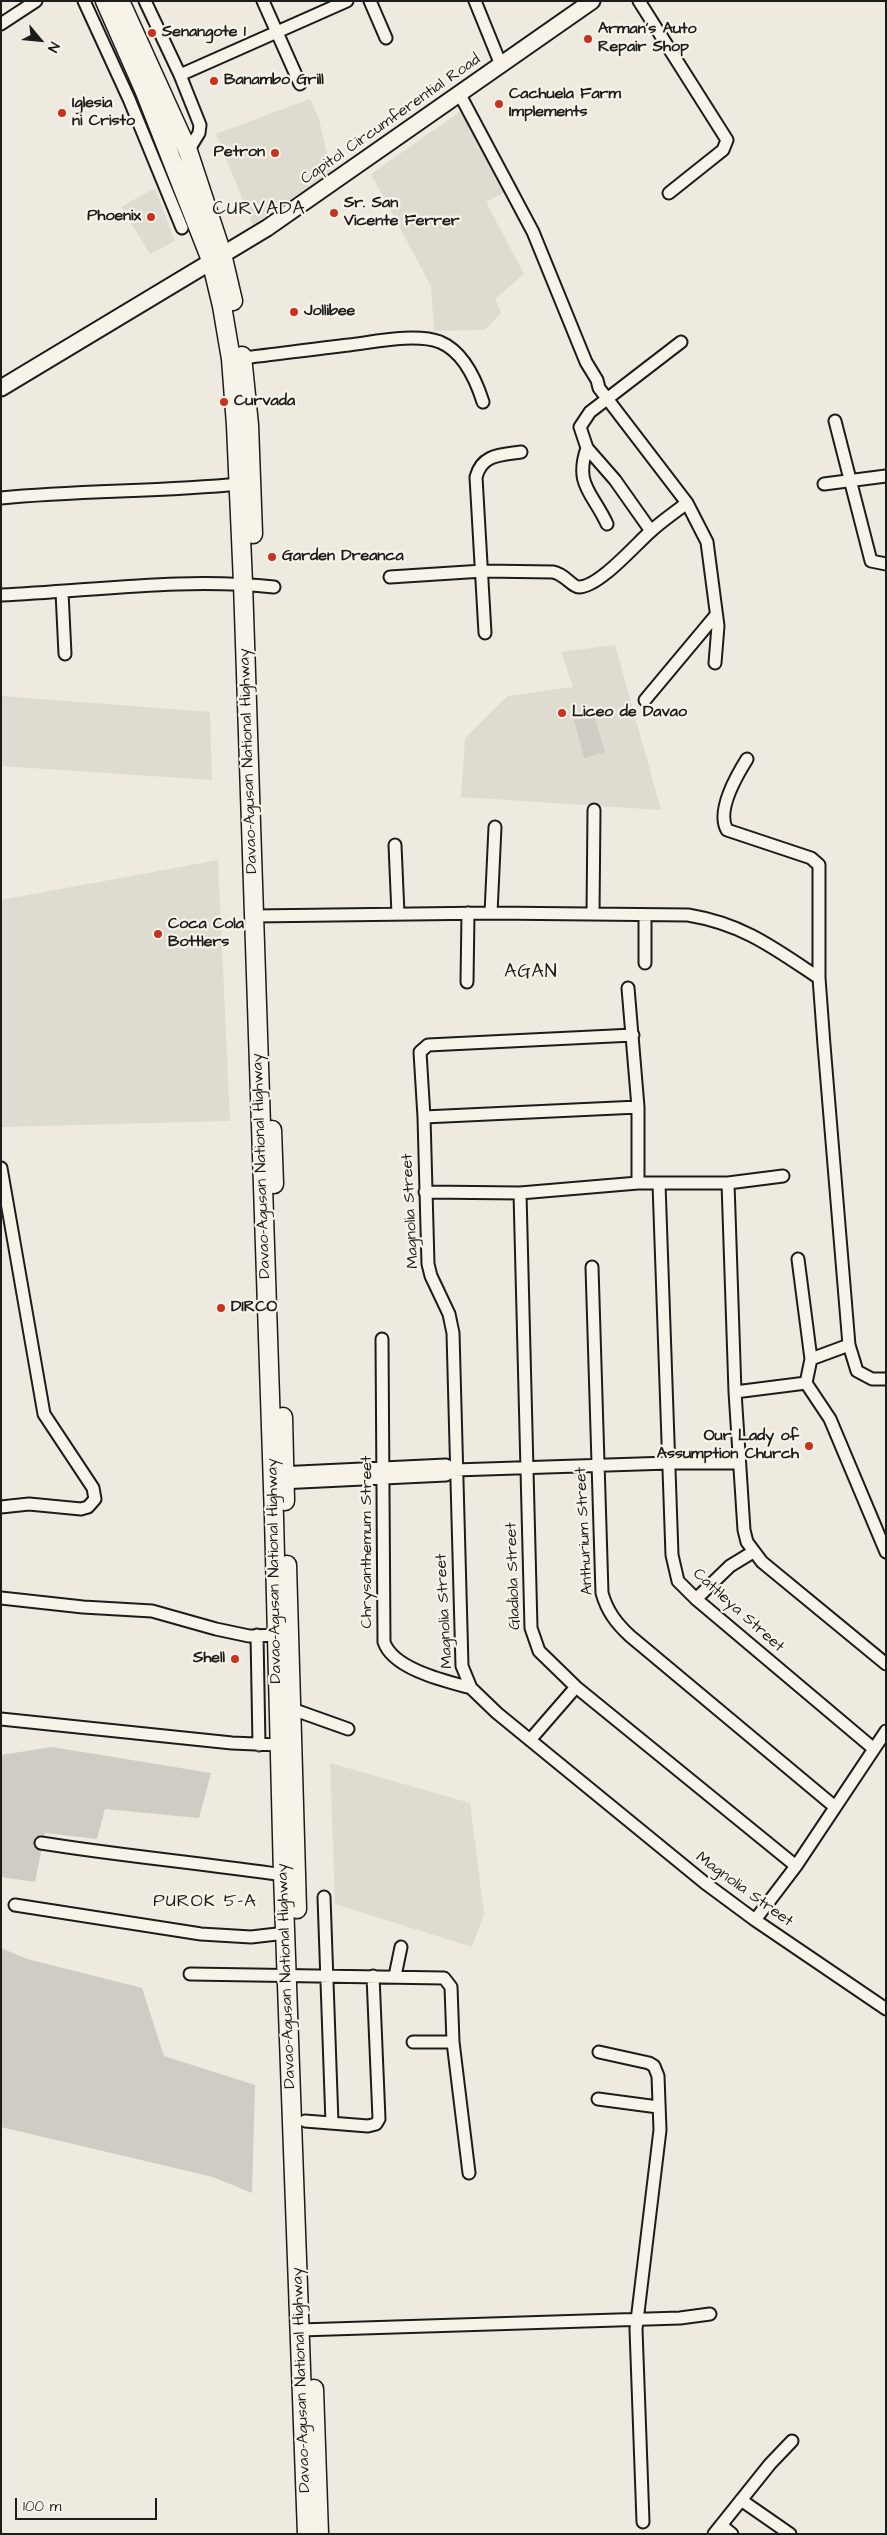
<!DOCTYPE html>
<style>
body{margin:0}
#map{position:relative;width:887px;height:2535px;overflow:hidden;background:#eeeae0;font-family:"Architects Daughter",sans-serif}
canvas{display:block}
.frame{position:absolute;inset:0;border:2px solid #1c1c1c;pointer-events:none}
.north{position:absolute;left:15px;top:15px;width:50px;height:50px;-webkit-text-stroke:4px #f7f3e8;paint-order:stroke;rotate:118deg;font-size:14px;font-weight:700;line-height:20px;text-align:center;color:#1c1c1c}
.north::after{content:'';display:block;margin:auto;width:18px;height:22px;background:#1c1c1c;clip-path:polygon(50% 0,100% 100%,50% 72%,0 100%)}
.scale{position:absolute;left:15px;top:2498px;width:142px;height:22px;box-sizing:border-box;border:2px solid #1c1c1c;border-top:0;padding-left:6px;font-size:15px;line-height:18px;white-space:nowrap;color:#1c1c1c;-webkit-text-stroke:4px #f7f3e8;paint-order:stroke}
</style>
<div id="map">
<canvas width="887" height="2535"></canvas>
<div class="frame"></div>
<div class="north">N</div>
<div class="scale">100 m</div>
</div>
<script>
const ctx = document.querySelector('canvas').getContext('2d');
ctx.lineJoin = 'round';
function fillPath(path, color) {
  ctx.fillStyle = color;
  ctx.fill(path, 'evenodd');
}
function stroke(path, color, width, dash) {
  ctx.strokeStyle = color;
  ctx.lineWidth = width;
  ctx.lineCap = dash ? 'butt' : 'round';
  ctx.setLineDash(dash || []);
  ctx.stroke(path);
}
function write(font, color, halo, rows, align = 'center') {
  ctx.font = font + ' "Architects Daughter",sans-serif';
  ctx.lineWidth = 4.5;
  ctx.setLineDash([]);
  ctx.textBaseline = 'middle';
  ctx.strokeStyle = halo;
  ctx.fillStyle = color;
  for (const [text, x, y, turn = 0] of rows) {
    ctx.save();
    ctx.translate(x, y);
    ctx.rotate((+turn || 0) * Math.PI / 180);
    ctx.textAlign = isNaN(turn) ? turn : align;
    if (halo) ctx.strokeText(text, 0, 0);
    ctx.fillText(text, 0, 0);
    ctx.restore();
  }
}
fillPath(new Path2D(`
 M310,99L319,119L331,172L253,225L216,134Z
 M464,109L507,191L486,202L524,274L495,299L501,313L485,330L434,331L431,286L371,174Z
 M155,188L175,241L150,254L121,207Z
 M615,645L661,810L461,797L465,738L508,696L573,687L561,652Z
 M1,696L210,712L212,780L1,766Z
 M218,860L230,1121L2,1127L1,900Z
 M330,1763L470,1803L484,1914L472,1947L335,1904Z`), '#dedbd1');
fillPath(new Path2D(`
 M594,715L605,752L584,758L574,720Z
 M52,1747L211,1773L199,1818L105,1809L97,1839L45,1833L35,1882L1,1877V1755Z
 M1,1948L27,1959L142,1988L164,2056L255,2085L252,2193L213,2177L1,2127Z`), '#cfccc3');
const minor = new Path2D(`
 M84,1L129,99L182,228
 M145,1L180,75L200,125L199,133L188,151
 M263,1L300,84
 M370,1L386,38
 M475,1L501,65
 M639,1L727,140L723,150L669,193
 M1,24L36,1
 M180,75L347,1
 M459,93L533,232L586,362L597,380L599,388L687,503L707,542L718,626L715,663
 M243,358C278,354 313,349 349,345C374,342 416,333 440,342C464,352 476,380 483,402
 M835,421L871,561L886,564
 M587,448C574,485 593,493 607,524
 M824,484L886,476
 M1,498C80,490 160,492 239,484
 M651,531L615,480L587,448L580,427L590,412L681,342
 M390,577L483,571L553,572C565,574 572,587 579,587C599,587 635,545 651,531C662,521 675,512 687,503
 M62,592L65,654
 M1,595C92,591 183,577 274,587
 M485,633L476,477C482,454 501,455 521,452
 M645,700L716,615
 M747,759C737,775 716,811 727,830L811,858L819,865V978L824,1045L849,1345L857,1371L872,1379H886
 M395,845L398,914
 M491,913L495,827
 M593,914L594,810
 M254,916L491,913L688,915C743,924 774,948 819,978
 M645,963V915
 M467,982L468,913
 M628,988L638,1107V1183
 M633,1035L428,1045L420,1052L424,1117L428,1264L431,1276L449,1314L453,1333L462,1666L471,1688L497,1713L705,1883L755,1920L886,2009
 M424,1117L638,1107
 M1,1168L44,1414L93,1488L95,1499L88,1507L81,1509L29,1504L1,1507
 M728,1183L735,1392L744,1530L747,1542L762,1562L886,1664
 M659,1184L672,1555L678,1581L696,1599L874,1749
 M425,1192L520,1193L638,1183H728L783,1176
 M520,1193L531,1628L539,1651L576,1687L796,1866
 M798,1259L811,1359
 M592,1267L602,1593C607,1611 616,1623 630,1636L835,1807
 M382,1339L384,1642C393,1669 445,1681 471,1688
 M849,1345L811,1359L806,1383L830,1419L886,1552
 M735,1392L806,1383
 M278,1473L446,1465L455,1470
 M280,1483L446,1475L455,1470L669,1463H739
 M1,1598L83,1607L152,1611L216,1629L249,1636L283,1635
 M696,1599L730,1566L753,1552
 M257,1635L259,1745
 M292,1709L348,1729
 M1,1719L232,1743L279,1745
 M530,1740L576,1687
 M41,1843C122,1856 202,1863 283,1875
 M324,1897L332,2123
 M15,1905L201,1934L251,1937L286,1933
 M755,1920L796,1866L886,1731
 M190,1974L444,1978L451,1987L453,2042L469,2173
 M395,1976L401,1947
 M413,2042H453
 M599,2052L649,2063L654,2066L658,2076L660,2130L636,2329L643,2522
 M598,2099L658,2107
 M305,2121L368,2126L376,2124L379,2119L373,1976
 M300,2330L680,2318L710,2314
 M741,2500L790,2534
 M721,2525L732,2534
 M714,2534L770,2464L792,2441`);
const secondary = new Path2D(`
 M1,388L267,228L592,1`);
const trunk = new Path2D(`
 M105,1L145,92L211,260L222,306L231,359L236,425L243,583L274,1517L283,1875L307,2534
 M120,1L188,151L222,254L233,301
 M242,356L249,425L253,534
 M272,1130L274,1184
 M283,1417L285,1501
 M287,1565L297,1909
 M314,2389L319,2534`);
stroke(minor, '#1c1c1c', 15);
stroke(secondary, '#1c1c1c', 19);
stroke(trunk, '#1c1c1c', 21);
stroke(minor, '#f7f3e8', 11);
stroke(secondary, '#f7f3e8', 15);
stroke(trunk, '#f7f3e8', 18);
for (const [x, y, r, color] of [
 [152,33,5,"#c8321e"],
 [588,39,5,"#c8321e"],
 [214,81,5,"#c8321e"],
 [499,104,5,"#c8321e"],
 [62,113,5,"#c8321e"],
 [275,153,5,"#c8321e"],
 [334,213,5,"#c8321e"],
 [151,217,5,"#c8321e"],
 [294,312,5,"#c8321e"],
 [224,402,5,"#c8321e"],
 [272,557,5,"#c8321e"],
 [562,713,5,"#c8321e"],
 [158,934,5,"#c8321e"],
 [221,1308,5,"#c8321e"],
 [809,1446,5,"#c8321e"],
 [235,1659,5,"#c8321e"]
]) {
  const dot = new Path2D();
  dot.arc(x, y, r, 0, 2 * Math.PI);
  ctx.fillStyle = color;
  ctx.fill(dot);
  stroke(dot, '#f7f3e8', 2);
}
write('bold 16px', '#1c1c1c', '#f7f3e8', [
 ["Arman's Auto",598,30],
 ["Repair Shop",598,48],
 ["Senangote 1",162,33],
 ["Banambo Grill",224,81],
 ["Cachuela Farm",509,95],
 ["Implements",509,113],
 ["Iglesia",72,104],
 ["ni Cristo",72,122],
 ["Petron",265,153,"right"],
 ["Sr. San",344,204],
 ["Vicente Ferrer",344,222],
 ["Phoenix",141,217,"right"],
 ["Jollibee",304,312],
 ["Curvada",234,402],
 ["Garden Dreanca",282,557],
 ["Liceo de Davao",572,713],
 ["Coca Cola",168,925],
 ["Bottlers",168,943],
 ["DIRCO",231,1308],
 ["Our Lady of",799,1437,"right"],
 ["Assumption Church",799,1455,"right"],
 ["Shell",225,1659,"right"]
], 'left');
write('16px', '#1c1c1c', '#f7f3e8', [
 ["Capitol Circumferential Road",391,120,-35],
 ["Davao-Agusan National Highway",249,761,-92],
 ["Davao-Agusan National Highway",262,1166,-92],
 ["Magnolia Street",411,1211,-93],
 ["Anthurium Street",585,1531,-93],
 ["Chrysanthemum Street",368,1542,-90],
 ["Davao-Agusan National Highway",275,1571,-91],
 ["Gladiola Street",514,1576,-92],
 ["Magnolia Street",445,1611,-93],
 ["Cattleya Street",738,1611,42],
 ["Magnolia Street",744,1890,36],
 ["Davao-Agusan National Highway",287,1976,-92],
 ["Davao-Agusan National Highway",302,2380,-92]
]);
ctx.letterSpacing = '1px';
write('18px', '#1c1c1c', '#f7f3e8', [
 ["PUROK 5-A",205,1902]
]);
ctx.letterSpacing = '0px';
ctx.letterSpacing = '1px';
write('19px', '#1c1c1c', '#f7f3e8', [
 ["CURVADA",259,210],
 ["AGAN",531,973]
]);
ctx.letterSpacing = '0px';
</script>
